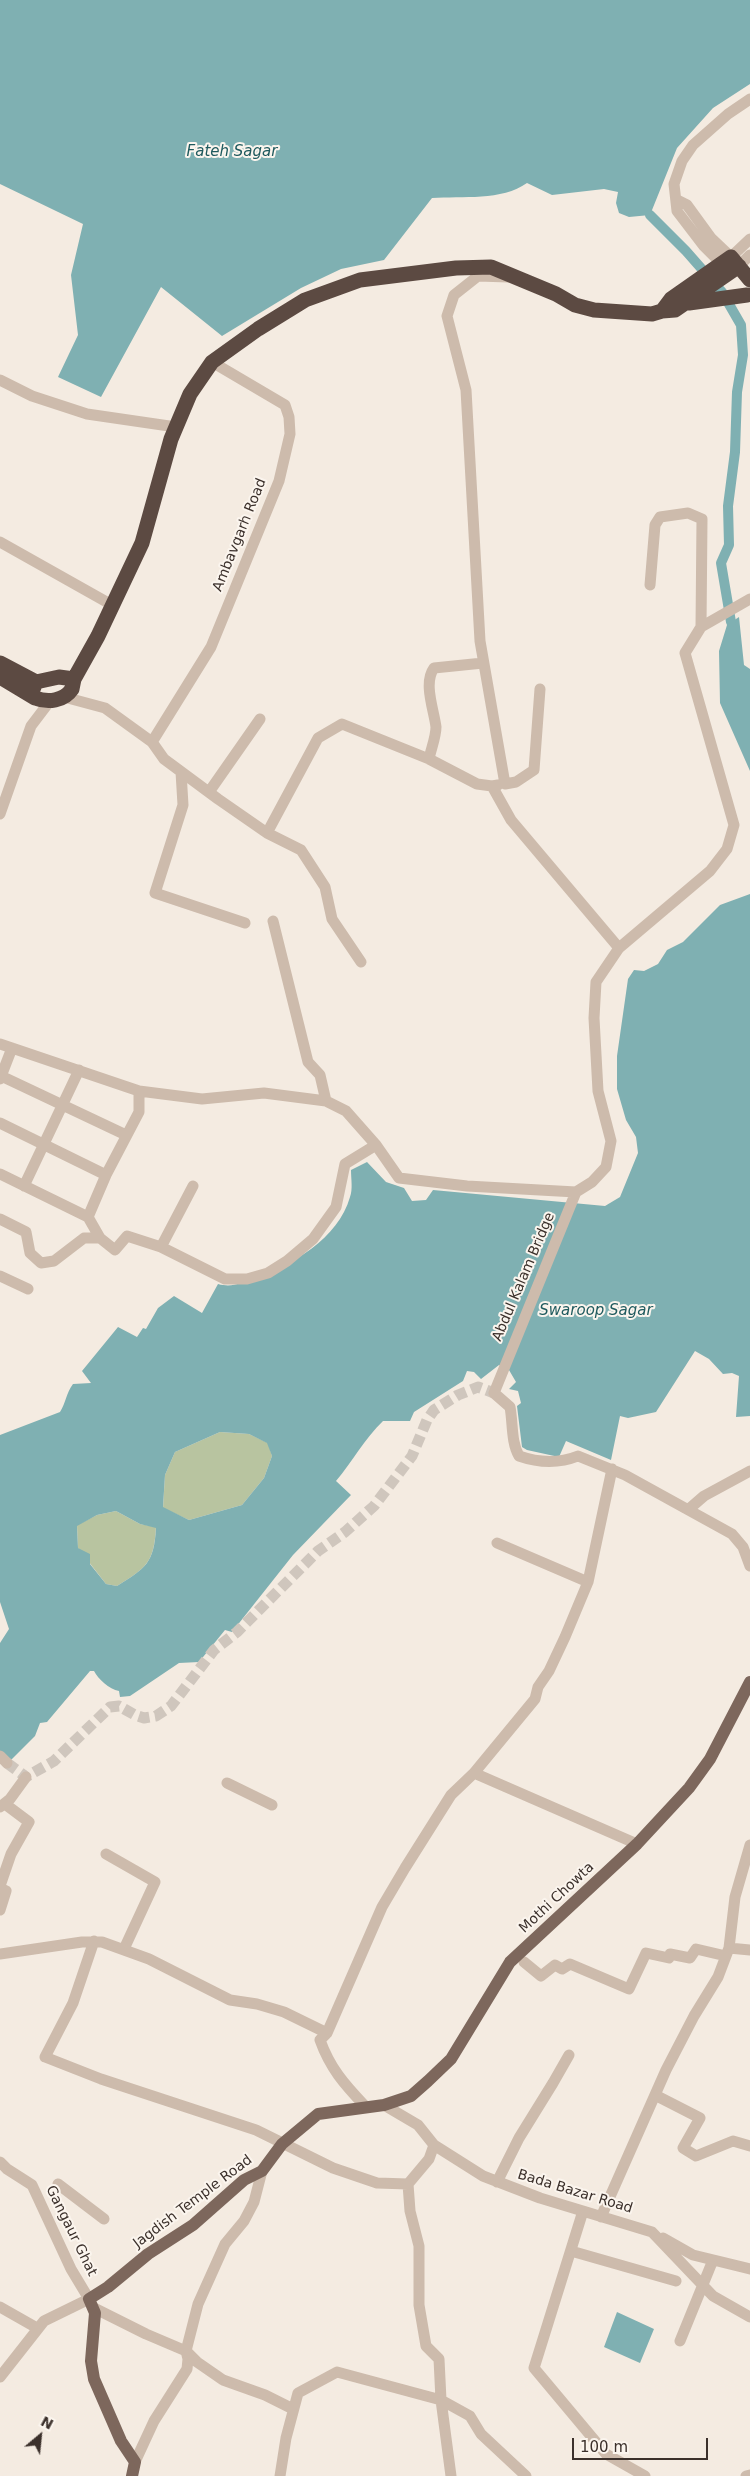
<!DOCTYPE html>
<style>
body{margin:0}
#map{position:relative;width:750px;height:2476px;overflow:hidden;background:#f4ebe1;font-family:"DejaVu Sans",sans-serif}
canvas{display:block}
.north{position:absolute;left:15px;top:2411px;width:50px;height:50px;-webkit-text-stroke:4px #fbf5ee;paint-order:stroke;rotate:28deg;font-size:14px;font-weight:700;line-height:20px;text-align:center;color:#3b302b}
.north::after{content:'';display:block;margin:auto;width:18px;height:22px;background:#3b302b;clip-path:polygon(50% 0,100% 100%,50% 72%,0 100%)}
.scale{position:absolute;left:572px;top:2438px;width:136px;height:22px;box-sizing:border-box;border:2px solid #3b302b;border-top:0;padding-left:6px;font-size:15px;line-height:18px;white-space:nowrap;color:#3b302b;-webkit-text-stroke:4px #fbf5ee;paint-order:stroke}
</style>
<div id="map">
<canvas width="750" height="2476"></canvas>
<div class="north">N</div>
<div class="scale">100 m</div>
</div>
<script>
const ctx = document.querySelector('canvas').getContext('2d');
ctx.lineJoin = 'round';
function fillPath(path, color) {
  ctx.fillStyle = color;
  ctx.fill(path, 'evenodd');
}
function stroke(path, color, width, dash) {
  ctx.strokeStyle = color;
  ctx.lineWidth = width;
  ctx.lineCap = dash ? 'butt' : 'round';
  ctx.setLineDash(dash || []);
  ctx.stroke(path);
}
function write(font, color, halo, rows, align = 'center') {
  ctx.font = font + ' "DejaVu Sans",sans-serif';
  ctx.lineWidth = 4;
  ctx.setLineDash([]);
  ctx.textBaseline = 'middle';
  ctx.strokeStyle = halo;
  ctx.fillStyle = color;
  for (const [text, x, y, turn = 0] of rows) {
    ctx.save();
    ctx.translate(x, y);
    ctx.rotate((+turn || 0) * Math.PI / 180);
    ctx.textAlign = isNaN(turn) ? turn : align;
    if (halo) ctx.strokeText(text, 0, 0);
    ctx.fillText(text, 0, 0);
    ctx.restore();
  }
}
fillPath(new Path2D(`
 M220,1432L249,1434L268,1443L272,1456L264,1478L242,1505L189,1520L163,1508L165,1475L175,1452Z
 M116,1511L140,1524L156,1527C154,1563 146,1568 117,1586L106,1584L78,1548L77,1525L97,1515Z`), '#b8c4a0');
fillPath(new Path2D(`
 M0,0H750V84L713,108L677,148L650,215L629,217L619,213L616,203L618,192L604,189L552,195L527,183C502,201 462,196 432,198L384,260L341,269L301,288L222,336L161,287L101,397L58,377L78,335L71,275L83,224L0,184Z
 M739,617L744,665L750,669V771L720,703L719,651L727,625Z
 M750,894V1416L736,1417L739,1376L732,1373L723,1374L709,1359L695,1351L656,1412L628,1418L620,1416L611,1460L566,1441L559,1457L527,1450L522,1447L517,1406L521,1403L518,1391L509,1389L516,1382L509,1370L499,1365L481,1379L474,1372L467,1371L463,1381L414,1412L410,1421H383C365,1438 352,1462 336,1481L351,1495L293,1555L232,1632L225,1630L199,1662L179,1663L130,1696L120,1697L119,1691C109,1689 98,1679 94,1671H90L47,1722L40,1723L35,1736L11,1760L0,1751V1643L9,1629L0,1602V1435L60,1412C66,1403 66,1393 73,1384L91,1383L82,1371L118,1327L137,1337L143,1328L146,1329L158,1308L174,1296L202,1313L218,1284C232,1288 241,1283 254,1278C292,1265 338,1239 350,1197C353,1189 351,1179 351,1170L367,1162L386,1182L404,1188L412,1201L426,1200L433,1190L605,1206L620,1197L638,1153L636,1137L626,1120L617,1089V1056L628,979L634,970L644,971L658,964L667,950L683,942L720,905ZM220,1432L249,1434L267,1443L272,1456L264,1478L242,1505L189,1520L163,1507L165,1475L175,1452ZM116,1511L140,1524L156,1528C154,1563 146,1568 117,1586L106,1584L90,1564V1554L78,1548L77,1526L97,1515Z
 M617,2312L654,2329L640,2363L604,2347Z`), '#7fb0b2');
stroke(new Path2D(`
 M650,215L686,251L722,292L741,325L743,355L737,392L735,452L728,506L729,545L721,563L731,622`), '#7fb0b2', 10);
stroke(new Path2D(`
 M7,1763L26,1777L54,1761L110,1707L119,1706L135,1715L144,1718L156,1716L171,1706L214,1650L237,1632L318,1551L345,1532L374,1506L412,1456L427,1420L434,1410L458,1395L478,1387L494,1393`), '#cfc6bd', 11, [11, 5.5]);
stroke(new Path2D(`
 M677,200L687,205L711,238L731,257L750,239
 M722,264L703,245L677,211L674,184L682,161L693,145L728,114L750,99
 M739,266L750,255
 M508,277L478,276L454,295L447,316L466,390L480,641L505,784L516,782L534,770L540,689
 M0,380L32,396L87,414L176,427
 M0,542L112,605
 M650,585L655,525L660,517L688,513L702,519L701,627
 M64,697L105,708L152,742L164,759L218,799L267,833L301,850L325,887L332,919L361,962
 M152,742L211,647L279,481L290,434L289,417L285,405L212,362
 M429,759C431,749 436,737 436,727C434,710 423,683 434,668L483,663
 M181,772L183,805L155,893L245,923
 M498,785L492,786L511,820L619,948
 M209,792L260,719
 M0,814L31,726L50,701
 M267,833L318,738L342,724L429,759L477,784L492,786
 M273,921L308,1062L320,1075L326,1101
 M0,1044L139,1091L202,1099L264,1093L326,1101L346,1111L376,1145L399,1178L467,1186L576,1192L592,1182L606,1167L611,1141L598,1091L594,1018L596,982L619,948L710,871L727,849L734,825L685,653L701,627L750,599
 M1,1076L126,1135
 M0,1079L12,1048
 M0,1123L106,1175
 M0,1174L88,1217L106,1175L139,1112V1091
 M24,1186L79,1070
 M576,1192L494,1393L510,1407C513,1423 511,1442 519,1456C539,1463 558,1464 578,1456L625,1475L732,1534L743,1547L750,1566
 M88,1217L100,1238L115,1250L127,1236L161,1247L225,1279H247L268,1273L287,1261L313,1239L336,1207L345,1164L376,1145
 M0,1219L26,1232L30,1253L41,1263L54,1261L84,1238H100
 M161,1247L193,1186
 M0,1276L28,1289
 M689,1509L704,1496L750,1471
 M497,1543L588,1582
 M0,1756L7,1763
 M474,1773L637,1844
 M227,1783L272,1805
 M0,1807L10,1799L26,1777
 M106,1854L155,1882L124,1949
 M0,1886L11,1854L29,1822L5,1804
 M0,1888L6,1891L0,1910
 M94,1941L73,2003L45,2057L101,2079L256,2130L333,2168L377,2183L408,2184
 M729,1948L750,1950
 M0,1954L82,1942H102L149,1959L230,2000L257,2004L284,2012L327,2033
 M524,1962L541,1976L555,1965L562,1969L570,1964L629,1989L646,1953L669,1958L670,1954L690,1958L696,1949L726,1956
 M655,2095L700,2118L683,2148L696,2156L733,2141L750,2146
 M384,2105L418,2125L434,2145L483,2176L540,2198L652,2232L713,2296L750,2317
 M365,2106C344,2084 330,2068 320,2040L327,2033L382,1907L405,1868L451,1795L474,1773L535,1699L538,1687L549,1671L565,1637L588,1582L612,1469
 M434,2145L429,2159L408,2184L410,2211L419,2246V2305L426,2346L439,2359L441,2400L451,2476
 M0,2162L7,2169L32,2185L71,2269L89,2299L44,2321L0,2377
 M497,2182L519,2138L553,2083L569,2055
 M58,2184L104,2219
 M583,2211L534,2368L606,2454L645,2476
 M601,2217L666,2070L694,2016L718,1977L729,1948L735,1897L750,1845
 M663,2238L693,2255L750,2269
 M571,2251L676,2281
 M0,2307L37,2328
 M94,2308L146,2334L186,2351L197,2362L223,2380L265,2395L293,2409
 M680,2341L713,2260
 M135,2462L154,2421L187,2369L188,2359L186,2351L198,2304L225,2244L244,2221L254,2202L262,2171
 M280,2476L286,2438L298,2393L337,2372L441,2400L470,2416L481,2434L526,2476
 M746,2476L750,2475`), '#cdbbac', 11);
stroke(new Path2D(`
 M132,2476L135,2462L121,2441L94,2379L91,2361L95,2313L89,2299L108,2287L148,2254L193,2225L244,2180L262,2171L282,2144L318,2114L384,2105L411,2096L428,2081L451,2059L510,1962L637,1844L689,1788L710,1759L750,1682`), '#7d675c', 12);
stroke(new Path2D(`
 M689,303L747,295
 M662,311L675,310L739,266
 M0,663L36,682L59,677L74,679
 M0,677L35,698
 M36,682L32,692L35,698C48,703 64,701 72,689L74,679L98,636L142,543L171,439L190,394L212,362L258,329L305,300L360,280L456,268L491,267L556,294L575,305L594,310L652,314L662,311L671,299L731,257L750,280`), '#5c4a42', 15);
write('14px', '#3b302b', '#fbf5ee', [
 ["Ambavgarh Road",240,535,-68],
 ["Abdul Kalam Bridge",524,1277,-67],
 ["Mothi Chowta",557,1898,-43],
 ["Bada Bazar Road",575,2192,17],
 ["Jagdish Temple Road",193,2202,-37],
 ["Gangaur Ghat",71,2231,64]
]);
write('italic 15px', '#1f5a5e', '#fbf5ee', [
 ["Fateh Sagar",232,152],
 ["Swaroop Sagar",596,1311]
]);
</script>
